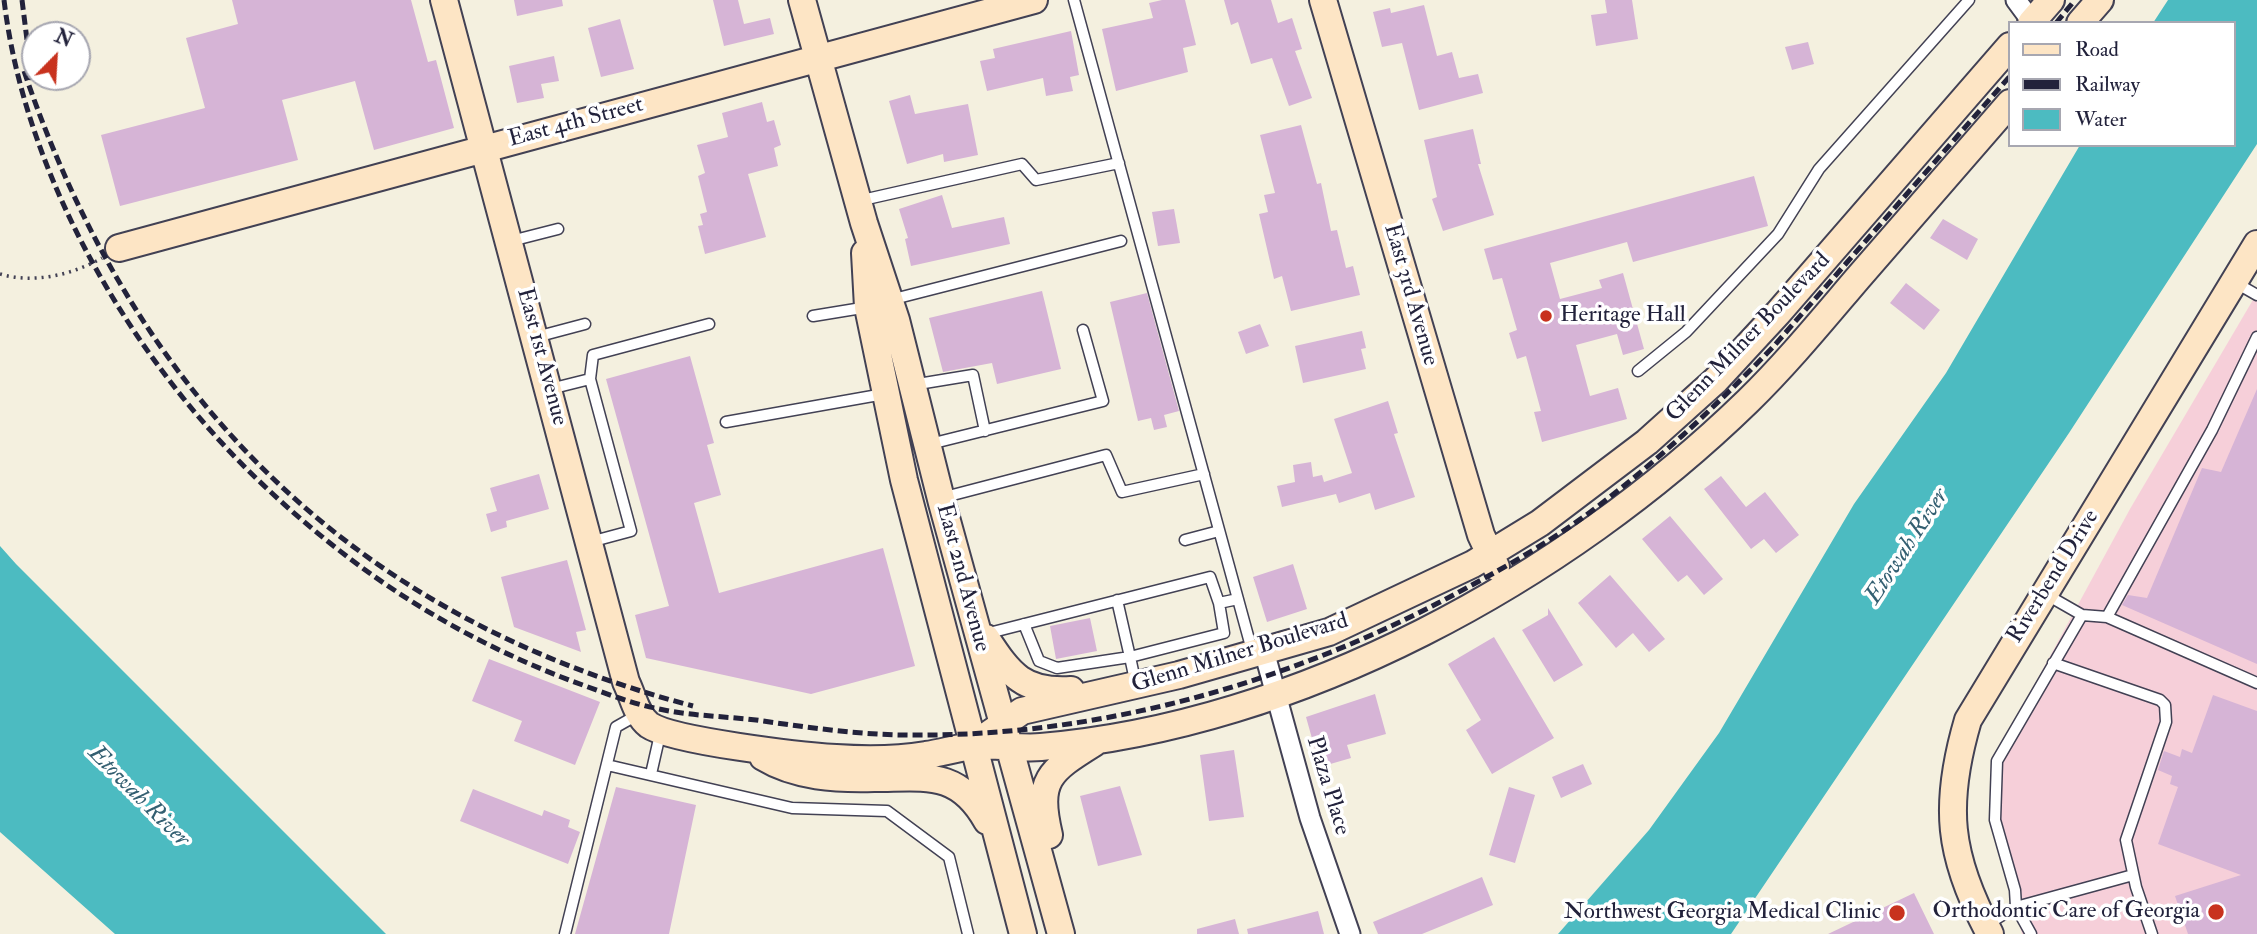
<!DOCTYPE html>
<style>
body{margin:0}
#map{position:relative;width:2257px;height:934px;overflow:hidden;background:#f4f0df;font-family:"IM FELL Double Pica",serif}
canvas{display:block}
.legend{position:absolute;left:2008px;top:21px;width:228px;height:126px;box-sizing:border-box;background:#fff;border:2px solid #a7a7b1;margin:0;padding:9px 12px;list-style:none;font-size:21px;color:#22223b}
.legend li{display:flex;align-items:center;gap:14px;height:35px}
.legend b{width:35px;border:2px solid #a7a7b1}
.north{position:absolute;left:21px;top:21px;width:70px;height:70px;box-sizing:border-box;background:#fff;border:2px solid #a7a7b1;border-radius:50%;rotate:24deg;font-size:19px;font-weight:700;line-height:28px;text-align:center;color:#22223b}
.north::after{content:'';display:block;margin:auto;width:24px;height:32px;background:#c8321e;clip-path:polygon(50% 0,100% 100%,50% 72%,0 100%)}
</style>
<div id="map">
<canvas width="2257" height="934"></canvas>
<ul class="legend">
<li><b style="height:9px;background:#fde5c5"></b>Road</li>
<li><b style="height:9px;background:#22223b"></b>Railway</li>
<li><b style="height:19px;background:#4cbbc1"></b>Water</li>
</ul>
<div class="north">N</div>
</div>
<script>
const ctx = document.querySelector('canvas').getContext('2d');
ctx.lineJoin = 'round';
function fillPath(path, color) {
  ctx.fillStyle = color;
  ctx.fill(path, 'evenodd');
}
function stroke(path, color, width, dash) {
  ctx.strokeStyle = color;
  ctx.lineWidth = width;
  ctx.lineCap = dash ? 'butt' : 'round';
  ctx.setLineDash(dash || []);
  ctx.stroke(path);
}
function write(font, color, halo, rows, align = 'center') {
  ctx.font = font + ' "IM FELL Double Pica",serif';
  ctx.lineWidth = 7;
  ctx.setLineDash([]);
  ctx.textBaseline = 'middle';
  ctx.strokeStyle = halo;
  ctx.fillStyle = color;
  for (const [text, x, y, turn = 0] of rows) {
    ctx.save();
    ctx.translate(x, y);
    ctx.rotate((+turn || 0) * Math.PI / 180);
    ctx.textAlign = isNaN(turn) ? turn : align;
    if (halo) ctx.strokeText(text, 0, 0);
    ctx.fillText(text, 0, 0);
    ctx.restore();
  }
}
fillPath(new Path2D(`
 M2257,293V934H2022L2000,850L1999,750L2130,509Z`), '#f6cfd9');
fillPath(new Path2D(`
 M2168,0H2257V144L2069,433L1731,934H1558L1649,830L1719,733L1854,504L1946,373L2080,145H2234V23H2153Z
 M0,546L16,564L386,934H115L0,832Z`), '#4cbbc1');
fillPath(new Path2D(`
 M232,0H411L428,62L436,60L454,128L374,150L355,81L282,100L298,160L120,206L101,135L205,108L186,38L238,24Z
 M514,0H562L563,6L517,16Z
 M713,0H738L744,24L770,18L774,34L724,46Z
 M1162,0H1185L1196,45L1183,48L1188,72L1116,91L1102,29L1153,18L1149,3Z
 M1224,0H1271L1278,23L1292,18L1302,49L1295,51L1312,98L1289,106L1272,58L1251,64L1238,22L1231,25Z
 M1605,0H1632L1638,39L1596,46L1591,15L1607,13Z
 M1424,5L1437,56L1452,52L1459,78L1478,74L1483,93L1419,110L1402,43L1382,47L1373,12L1390,8L1391,13Z
 M620,19L634,69L601,77L588,28Z
 M1071,31L1079,75L1070,77L1073,91L1046,96L1043,78L987,91L980,61L995,58L993,49Z
 M1808,42L1814,64L1792,70L1785,47Z
 M554,56L559,81L541,84L544,98L517,103L509,66Z
 M910,95L915,114L968,104L978,155L944,162L943,154L907,164L889,101Z
 M762,102L767,122L774,120L781,145L774,148L778,166L748,174L766,237L705,254L698,226L703,225L700,214L707,212L698,176L705,173L697,145L728,137L722,113Z
 M1301,125L1317,184L1321,183L1331,231L1337,230L1346,268L1353,266L1360,295L1291,311L1282,276L1274,279L1259,214L1268,212L1264,195L1275,193L1260,135Z
 M1473,129L1481,164H1478L1494,215L1443,231L1432,199L1437,197L1424,140Z
 M1754,176L1768,226L1633,262L1627,242L1550,263L1560,299L1602,288L1599,280L1623,273L1644,349L1623,355L1617,334L1576,345L1590,396L1618,388L1627,419L1542,442L1534,412L1541,411L1526,356L1517,359L1509,333L1517,330L1502,278L1493,280L1484,249Z
 M942,195L952,228L1004,217L1010,244L911,266L905,239L908,238L899,209Z
 M1174,209L1180,243L1158,246L1152,212Z
 M1943,219L1978,239L1967,260L1930,238Z
 M1906,283L1940,310L1924,330L1890,303Z
 M1042,291L1061,369L997,384L992,363L943,372L929,318Z
 M1147,293L1179,411L1164,415L1167,427L1154,430L1151,418L1138,421L1110,302Z
 M1260,324L1269,346L1246,354L1238,332Z
 M1362,331L1366,348L1361,349L1366,369L1303,383L1295,346Z
 M690,356L714,443L707,445L721,495L694,503L719,593L883,548L915,666L811,694L646,658L635,615L669,606L606,379Z
 M2257,389V664L2122,605L2128,595L2147,598L2202,468L2221,472Z
 M1388,401L1398,433L1394,434L1415,497L1375,510L1370,493L1339,503L1336,494L1282,507L1277,486L1295,482L1293,465L1311,462L1313,477L1322,475L1324,482L1352,473L1334,419Z
 M539,474L549,509L506,521L507,527L491,532L486,514L497,511L490,488Z
 M1721,476L1746,507L1765,492L1799,535L1776,553L1764,539L1751,549L1704,489Z
 M1670,516L1723,579L1704,595L1687,575L1678,582L1642,539Z
 M567,560L586,630L576,632L581,652L514,627L501,577Z
 M1293,564L1307,609L1267,622L1253,577Z
 M1610,575L1665,639L1649,652L1633,633L1616,648L1578,603Z
 M1548,608L1583,665L1554,682L1522,630L1548,615Z
 M1090,618L1097,651L1056,659L1050,626Z
 M1494,637L1554,738L1492,774L1466,730L1481,720L1448,664Z
 M489,659L600,702L575,765L514,741L522,721L472,701Z
 M1375,694L1386,734L1347,745L1351,758L1320,767L1306,717Z
 M2213,695L2257,711V934H2188L2175,896L2241,875L2158,844L2178,787L2170,784L2172,776L2158,770L2164,751L2180,757L2182,749L2192,753Z
 M1234,750L1244,817L1209,821L1200,755Z
 M1583,764L1592,784L1561,798L1552,777Z
 M1120,786L1142,855L1098,866L1080,796Z
 M616,787L696,805L669,934H575Z
 M1509,787L1535,795L1515,863L1489,855Z
 M473,789L542,816L544,810L570,820L568,827L580,832L568,864L460,821Z
 M1482,877L1493,905L1422,934H1378L1373,922Z
 M1914,893L1934,934H1828Z
 M1318,911L1324,934H1248L1247,929Z
 M1235,919L1239,934H1197V929Z`), '#d6b4d6');
const lane = new Path2D(`
 M1074,0L1253,654
 M858,201L1022,164L1036,180L1119,163
 M511,241L558,229
 M2236,283L2257,295
 M890,300L1121,241
 M813,316L868,307
 M536,337L585,324
 M2257,337L2212,430L2107,617L2257,683
 M1638,371L1686,332L1778,234L1819,169L1969,0
 M912,385L973,375L985,431
 M550,389L590,379L593,355L709,324
 M726,422L884,394
 M930,444L1103,401L1083,330
 M941,498L1106,455L1122,492L1204,474
 M1185,540L1219,531
 M590,542L631,531L590,379
 M2047,595L2082,615L2107,617
 M1024,624L1039,661L1057,668L1130,657L1117,600
 M985,634L1210,577L1219,603L1238,599
 M2053,663L2160,700L2165,705L2166,722L2126,840L2136,887L2152,934
 M1136,685L1130,657L1224,633L1219,603
 M607,765L792,808L887,811L949,857L968,934
 M651,774L661,730
 M1986,925L2016,907L2133,875
 M565,934L616,727L639,714
 M2031,934L2016,907L2015,890L1995,820L1997,761L2082,615`);
const street = new Path2D(`
 M2016,0L2033,23
 M1264,651L1310,818L1350,934`);
const secondary = new Path2D(`
 M444,0L626,682C633,696 636,715 649,725C672,741 802,756 836,758C866,760 896,760 926,755C942,753 959,747 975,746C997,744 1019,749 1041,747C1299,725 1565,579 1748,401C1787,363 1823,319 1858,278C1909,219 1960,161 2010,103
 M802,0L864,223L896,320L942,503L1061,934
 M1323,0L1481,535L1496,567
 M2031,23L2051,0
 M2080,23L2100,0
 M119,248L1034,0
 M865,253L868,307L904,480L1023,934
 M986,638C1010,675 1024,693 1071,690
 M972,746L1022,711L1179,675L1329,632L1473,564L1540,523L1647,442L1716,380L1778,313L2010,46
 M763,757C796,777 836,779 874,778C924,778 958,769 987,821
 M1049,835C1036,780 1049,771 1094,743
 M1990,934C1948,856 1943,805 1968,720L2257,244`);
stroke(lane, '#424154', 13);
stroke(street, '#424154', 23);
stroke(secondary, '#424154', 30);
stroke(new Path2D(`
 M0,274C33,284 72,275 102,258`), '#424154', 3.5, [2, 5]);
stroke(lane, '#fff', 10);
stroke(street, '#fff', 19);
stroke(secondary, '#fde5c5', 26);
stroke(new Path2D(`
 M4,0C25,176 131,358 258,480C351,569 449,634 569,680C597,690 626,702 655,708C688,716 722,716 756,720C804,727 853,734 902,735C1091,738 1277,687 1444,600C1493,574 1544,546 1589,513C1656,463 1715,407 1773,347L2010,76
 M22,0L32,80
 M2056,23L2075,0
 M24,71C136,401 354,617 693,706`), '#22223b', 5, [10, 5]);
for (const [x, y, r, color] of [
 [1546,316,7,"#c8321e"],
 [2216,912,9,"#c8321e"],
 [1897,913,9,"#c8321e"]
]) {
  const dot = new Path2D();
  dot.arc(x, y, r, 0, 2 * Math.PI);
  ctx.fillStyle = color;
  ctx.fill(dot);
  stroke(dot, '#fff', 2.5);
}
write('23px', '#22223b', '#fff', [
 ["East 4th Street",576,123,-15],
 ["East 3rd Avenue",1410,295,74],
 ["Glenn Milner Boulevard",1749,338,-46],
 ["East 1st Avenue",541,357,75],
 ["Riverbend Drive",2054,577,-58],
 ["East 2nd Avenue",962,578,75],
 ["Glenn Milner Boulevard",1240,654,-17],
 ["Plaza Place",1327,786,73]
]);
write('23px', '#22223b', '#fff', [
 ["Heritage Hall",1560,316,"left"],
 ["Orthodontic Care of Georgia",2200,912],
 ["Northwest Georgia Medical Clinic",1881,913]
], 'right');
write('italic 24px', '#335f71', '#fff', [
 ["Etowah River",1908,547,-57],
 ["Etowah River",138,797,45]
]);
</script>
